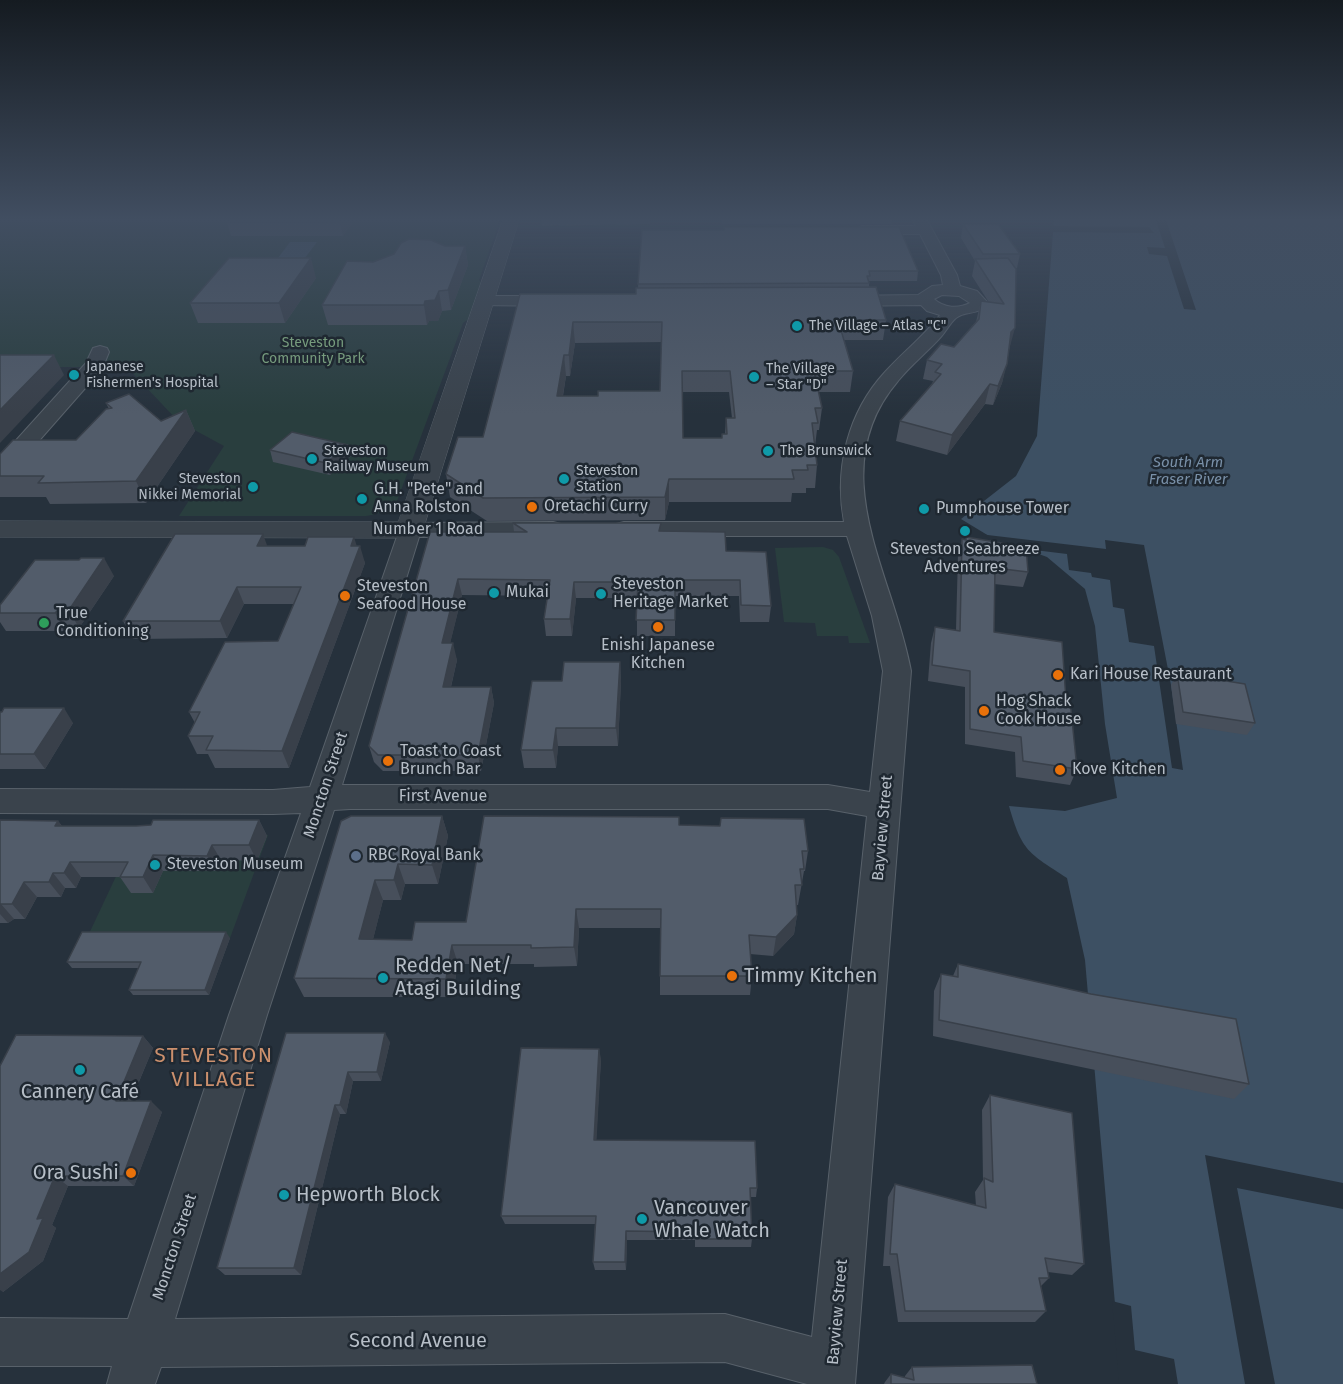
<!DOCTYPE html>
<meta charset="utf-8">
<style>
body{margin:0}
canvas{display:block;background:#26313c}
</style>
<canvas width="1343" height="1384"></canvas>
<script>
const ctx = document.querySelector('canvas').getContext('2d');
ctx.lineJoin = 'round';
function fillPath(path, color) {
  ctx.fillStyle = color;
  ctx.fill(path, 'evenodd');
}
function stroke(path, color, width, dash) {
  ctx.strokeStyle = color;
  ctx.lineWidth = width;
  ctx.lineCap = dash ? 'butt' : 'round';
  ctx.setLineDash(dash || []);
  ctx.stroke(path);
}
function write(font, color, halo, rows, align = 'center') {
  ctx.font = font + ' "Fira Sans",sans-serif';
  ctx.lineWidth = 5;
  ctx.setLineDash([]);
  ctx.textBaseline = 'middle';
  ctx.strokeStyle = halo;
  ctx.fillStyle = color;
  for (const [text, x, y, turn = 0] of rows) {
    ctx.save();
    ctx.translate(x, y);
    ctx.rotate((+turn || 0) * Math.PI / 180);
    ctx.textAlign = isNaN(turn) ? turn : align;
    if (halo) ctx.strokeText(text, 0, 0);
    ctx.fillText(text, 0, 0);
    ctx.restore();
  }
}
fillPath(new Path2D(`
 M0,220H500L479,280L482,284L470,318L463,323L397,501C390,511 378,514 366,516H179L224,446L178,421L127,367H0Z
 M823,547L833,550L839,557L870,643H849L848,636H817L815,623L784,622L775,548Z
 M136,834L268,835L230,938H87Z`), '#293e3e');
fillPath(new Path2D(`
 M1054,220H1343V1384H1122L1085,960L1067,878C1029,853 1022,852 1009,806L1065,811L1117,798L1105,724L1095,626L1085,589L1047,557L989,536L961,519L1016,476L1037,436Z
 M290,242H317L302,262H275Z`), '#3d5063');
fillPath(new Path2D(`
 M1156,220H1166L1196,310L1184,309L1167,256L1149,254L1147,247L1165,248Z
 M1050,226L1149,227L1154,233L1050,232Z
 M979,534L1106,549L1105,540L1144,545L1171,685L1183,770L1172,768L1154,646L1129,642L1124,609L1113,607L1110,580L1092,577L1091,573L1069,570L1067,554L1010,547Z
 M1205,1155L1343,1183V1209L1237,1188L1275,1384H1245Z
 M1112,1301L1131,1306L1135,1350L1174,1359L1178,1384H1119Z`), '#26313c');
const minor = new Path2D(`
 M913,220H927L957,275L960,286L977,291L988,303C979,316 967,310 956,318C950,323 945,333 939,339C926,353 910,366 898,381C821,471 894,575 911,671L855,1384H807L725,1362L161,1367L155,1384H107L112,1366H0V1318L128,1319L229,1015L301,813L273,814L0,813V789L273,790L310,787L401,525L409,523L553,522L561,524L565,529L561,534L553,536L419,537L342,785H828L870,792L883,671L872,616L847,536H624L616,534L612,529L616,524L624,522H844C834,468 848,412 885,372C903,352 924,336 940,315L927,311L921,305L840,306L834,305L832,301L834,297L840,296L918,295L932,286L943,285L941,275L920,234H861L854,230L861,226H916ZM942,295L959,296L970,303C958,309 944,308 934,299ZM350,809H828L867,816L812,1337L725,1314L175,1319L267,1015L334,810Z
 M485,296H557L563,297L565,301L563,305L557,306L479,305L477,301L479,297Z
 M100,346L107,348L109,352L102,369L8,476L0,478V458L86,363L93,348Z`);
const tertiary = new Path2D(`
 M503,220H519L423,530L419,536L409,538L0,537V521L398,522Z`);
stroke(minor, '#58616a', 2);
stroke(tertiary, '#58616a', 1);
fillPath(minor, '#3a434c');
fillPath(tertiary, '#3a434c');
fillPath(new Path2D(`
 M354,220L343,236H231L227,222Z
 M541,220H650V224L542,226Z
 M722,220H892V224H722Z
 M963,224L1020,254L1017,268H1016L1010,346L1002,383L993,405L985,404L947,455L896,441L900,421L932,384L933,381L923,379L927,360L954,347L976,322L981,301H988L972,276L975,261L961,238Z
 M642,230L918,271L917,281H869V287L886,320L883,340H844L853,371L850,392H818L822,408L819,430H817L815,446L817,465L815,488H806V493H792L791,502H669L665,520L487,521L450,497L446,474L483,437L520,294H636L638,288ZM662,342L660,391L598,396H563L566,376H570L575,343ZM682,392H729L732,418H726L725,434L722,438H683Z
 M445,246H465L468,265L451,310L442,311L438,321H429L427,325H328L322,305L373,262Z
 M316,278L285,323H198L190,303Z
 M106,403L161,421L186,410L195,431L146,503L50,504L46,497H0V454L76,440L109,409Z
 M270,450L351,456L330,475L273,462Z
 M513,523L661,531L726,551L771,606L769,622H740L739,596H675V636H637V598H576L572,636H546L544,619L547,596L462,595L450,643L457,660L451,687H491L494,703L481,771H383L374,762L369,746L430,532H514Z
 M962,539L1028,572L1023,587L994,584V632L1066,700L1077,769L1070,785L1016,777L1015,752L965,744V687L928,681L931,643L935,627L956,630L958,554Z
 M267,546H357L365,563L289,768H215L208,754H197L188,736L195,723L189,712L278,641L294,604H244L227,638L133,639L123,621Z
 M114,576L79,628H68L66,631H6L0,622V605Z
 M620,662L621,681L618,746H558L556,768H524L521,750L562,681Z
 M1177,673L1255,723L1247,735L1176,724L1171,685Z
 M0,712L73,723L45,769H0Z
 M442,816L448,836L438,884H405L401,900H383L373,939L412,940L466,922L679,825L808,851L805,871H804L798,905H796L797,915L794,934L773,956L750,954L752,976L750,995H660V928H579L577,966L534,967V964H458L452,997H304L294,978L341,821Z
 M0,820L58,821L62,826H136L259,820L267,836L257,861L221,860L216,871H163L153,893H131L120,877H81L76,888H65L61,897H37L25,919H14L8,923H0Z
 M230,938L209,995H133L129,990L139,968H72L67,962Z
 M958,964L1249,1084L1234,1099L933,1036L934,991L941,974L953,976Z
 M286,1033L390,1042L381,1081H353L346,1114H340L301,1275H225L217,1268Z
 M143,1036L153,1048L131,1101L162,1112L134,1186H68L52,1225L56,1228L43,1261L3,1292L0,1066Z
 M601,1059L596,1140L757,1188L756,1197H750L752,1239L751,1247H695V1240H627L626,1270H595L593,1262L595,1224H505L501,1216Z
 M990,1095L1084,1264L1072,1275L1048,1272L1049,1278L1041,1286L1046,1311L1035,1322H898L890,1266H883L888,1197L895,1184L976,1206L975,1192L983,1180L982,1110Z
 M912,1367L1037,1384H884L885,1382L891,1374L905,1378V1376Z`), '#474f5b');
fillPath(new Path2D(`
 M342,220H354L343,236L340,223Z
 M465,246L468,265L451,310L448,290Z
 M311,258L316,278L285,323L279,303Z
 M439,291L442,311L438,321H429L427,325L424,305L425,301Z
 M573,322L575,343L570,376L569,355Z
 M1015,328L1010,346L1007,350L1011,332Z
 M54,355L64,375L0,443V410Z
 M564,355L566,376L559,417L557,396Z
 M1007,364L1002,383L993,405L998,386Z
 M990,384L985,404L947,455L952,435Z
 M186,410L195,431L146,503L136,481Z
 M348,445L351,456L330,475L326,463Z
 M669,479V502L665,520V497Z
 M263,534L269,551L257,546Z
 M354,537L358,550L360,546L365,563L289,768L282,751Z
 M104,558L114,576L79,628L69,610Z
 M458,579L462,595L446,660L442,643Z
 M574,582L576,598L572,636L570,619Z
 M237,587L244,604L227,638L220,621Z
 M58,610L68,628L66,631L55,613Z
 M453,643L457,660L447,703L443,687Z
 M620,662L621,681L618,746L616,728Z
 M491,687L494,703L481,771L478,755Z
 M64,708L73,723L45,769L34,754Z
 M556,728L558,746L556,768L553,750Z
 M442,816L448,836L438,884L432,865Z
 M259,820L267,836L257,861L249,845Z
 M58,821L70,836L55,826Z
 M212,845L221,860L216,871L207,856Z
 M153,855L163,871L153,893L143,877Z
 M70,862L81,877L76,888L64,873Z
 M398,864L405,884L401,900L394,880Z
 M53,873L65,888L61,897L49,882Z
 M375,880L383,900L368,959L359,939Z
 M24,882L37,897L25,919L12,904Z
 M0,904H1L14,919L8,923L0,914Z
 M576,909L579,928L577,966L574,947Z
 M797,915L794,934L773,956L776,937Z
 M226,932L230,938L209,995L205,990Z
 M452,945L458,964L452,997L446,979Z
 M385,1033L390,1042L381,1081L377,1072Z
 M143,1036L153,1048L126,1112L116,1101Z
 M599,1049L601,1059L596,1150L594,1140Z
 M348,1072L353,1081L346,1114L340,1105Z
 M151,1101L162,1112L134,1186L123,1176Z
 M335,1105L340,1114L301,1275L294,1268Z
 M55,1176L68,1186L52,1225L56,1228L43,1261L3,1292L0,1290V1274L37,1219Z
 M626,1231L627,1240L626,1270L625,1262Z`), '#39404a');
const building = new Path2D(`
 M229,220H342L340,223L227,222Z
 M963,224H998L1020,254H983Z
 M724,227H899L918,271H869L870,276H867L869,283L638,284L642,230H724Z
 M409,239L431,240L445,246H465L448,290L439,291L435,300L425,301L424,305H322L347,261L373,262L394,254L401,243Z
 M229,258H311L279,303H190Z
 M1008,258L1016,269L1015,328L1011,332L1007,364L998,386L990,384L952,435L900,421L941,374L935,372L942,364L927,360L941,344L954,347L979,319L981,301L1004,304L975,259Z
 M876,287L886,320H838L853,371H814L822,408H815L818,423H812L817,465H807L808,470H792L794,479H669L665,497L483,498L446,474L458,437H483L520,294H636V288ZM573,322H662L660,391H598V396H557L564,355H569ZM682,371H730L735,418H726L727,434H722V438H683Z
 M0,355H54L0,410Z
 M129,394L161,421L186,410L136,481L38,483L44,476H0V454L13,440H76L106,409L112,408L106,403Z
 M292,432L348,445L326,463L270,450Z
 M513,523H661L659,531L725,532L726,551L766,552L771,606L741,605L740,580H675V620H636L638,582H574L570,619H544L550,580L458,579L442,643H453L443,687H491L478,755H378L369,746L430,532H527Z
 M175,534H263L257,546H305L308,537H354L351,546H360L282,751L206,750L213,736H188L200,712H189L225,642L278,641L301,587H237L220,621H123Z
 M966,537L1026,547L1028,572L995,568L994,632L1062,642L1066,700H1070L1077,769L1023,761L1021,737L970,729V671L932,665L935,627L960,631L962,539L966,540Z
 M81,558H104L69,610H58L55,613H0V605L35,560H79Z
 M564,662H620L616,728H556L553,750H521L532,681H562Z
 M1177,673L1245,684L1255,723L1183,712Z
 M4,708H64L34,754H0V712H2Z
 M351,816H442L432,865L398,864L394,880H375L359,939L412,940L415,922H466L484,816L679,817V825L720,826L721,818L804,819L808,851H802L804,869H800L802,885H795L797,915L776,937L749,935L752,976H660L661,909H576L574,947L531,948V945H452L446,979L294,978L341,821Z
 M0,820L58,821L55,826H136L151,825L153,820H259L249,845H212L207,856L153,855L143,877H120L128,862H70L64,873H53L49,882H24L12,904H0Z
 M82,932H226L205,990H129L141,962H67Z
 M958,964L1091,994L1236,1019L1249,1084L939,1020L941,974L958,977Z
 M286,1033H385L377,1072H348L340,1105H335L294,1268H217Z
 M16,1035L143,1036L116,1101H151L123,1176H55L37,1219L43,1218L29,1252L0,1274V1066Z
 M521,1048L599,1049L594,1140L755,1141L757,1188H750L752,1239H695L696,1232L626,1231L625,1262H593L596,1216H501Z
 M990,1095L1072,1113L1084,1264L1045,1258L1049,1278H1039L1046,1311H905L897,1254H890L895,1184L986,1208L984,1178L993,1182Z
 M1032,1365L1037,1384H891V1374L914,1380L912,1367Z`);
fillPath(building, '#525c6a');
stroke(building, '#39404a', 1.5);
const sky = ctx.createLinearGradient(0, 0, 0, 414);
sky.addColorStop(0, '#151b21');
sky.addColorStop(0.53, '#414e61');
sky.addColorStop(1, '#414e6100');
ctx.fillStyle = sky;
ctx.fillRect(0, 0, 1343, 414);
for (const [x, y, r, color] of [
 [797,326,6,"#0f9aa8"],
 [74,375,6,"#0f9aa8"],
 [754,377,6,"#0f9aa8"],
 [768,451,6,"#0f9aa8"],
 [312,459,6,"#0f9aa8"],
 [564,479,6,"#0f9aa8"],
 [253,487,6,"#0f9aa8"],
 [362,499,6,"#0f9aa8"],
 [532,507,6,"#e8710a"],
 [924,509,6,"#0f9aa8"],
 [965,531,6,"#0f9aa8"],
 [494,593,6,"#0f9aa8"],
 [601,594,6,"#0f9aa8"],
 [345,596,6,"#e8710a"],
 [44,623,6,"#2e9e5b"],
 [658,627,6,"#e8710a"],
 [1058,675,6,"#e8710a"],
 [984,711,6,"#e8710a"],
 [388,761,6,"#e8710a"],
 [1060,770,6,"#e8710a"],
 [356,856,6,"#5c6f8a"],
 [155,865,6,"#0f9aa8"],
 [732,976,6,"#e8710a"],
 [383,978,6,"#0f9aa8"],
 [80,1070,6,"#0f9aa8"],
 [131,1173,6,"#e8710a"],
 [284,1195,6,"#0f9aa8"],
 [642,1219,6,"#0f9aa8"]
]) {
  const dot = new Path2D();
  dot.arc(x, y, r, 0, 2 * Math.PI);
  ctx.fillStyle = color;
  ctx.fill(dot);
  stroke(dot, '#1f2831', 2);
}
write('14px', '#b6bec7', '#1f2831', [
 ["The Village – Atlas \"C\"",809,326],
 ["Japanese",86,367],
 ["Fishermen's Hospital",86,383],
 ["The Village",766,369],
 ["– Star \"D\"",766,385],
 ["Steveston",324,451],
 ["Railway Museum",324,467],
 ["The Brunswick",780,451],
 ["Steveston",576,471],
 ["Station",576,487],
 ["Steveston",241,479,"right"],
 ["Nikkei Memorial",241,495,"right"]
], 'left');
write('14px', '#769b7d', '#1f2831', [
 ["Steveston",313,343],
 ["Community Park",313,359]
]);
write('italic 15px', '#7990a8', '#1f2831', [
 ["South Arm",1188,463],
 ["Fraser River",1188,480]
]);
write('16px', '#b6bec7', '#1f2831', [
 ["G.H. \"Pete\" and",374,490],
 ["Anna Rolston",374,508],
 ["Oretachi Curry",544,507],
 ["Pumphouse Tower",936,509],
 ["Steveston Seabreeze",965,550,"center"],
 ["Adventures",965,568,"center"],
 ["Steveston",613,585],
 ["Heritage Market",613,603],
 ["Steveston",357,587],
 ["Seafood House",357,605],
 ["Mukai",506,593],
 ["True",56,614],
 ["Conditioning",56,632],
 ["Enishi Japanese",658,646,"center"],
 ["Kitchen",658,664,"center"],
 ["Kari House Restaurant",1070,675],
 ["Hog Shack",996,702],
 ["Cook House",996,720],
 ["Toast to Coast",400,752],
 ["Brunch Bar",400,770],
 ["Kove Kitchen",1072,770],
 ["RBC Royal Bank",368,856],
 ["Steveston Museum",167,865]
], 'left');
write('16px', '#b6bec7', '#1f2831', [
 ["Number 1 Road",428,530],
 ["Moncton Street",326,785,-72],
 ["First Avenue",443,797],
 ["Bayview Street",883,828,-85],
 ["Moncton Street",175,1247,-72],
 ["Bayview Street",838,1312,-85]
]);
write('20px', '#b6bec7', '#1f2831', [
 ["Redden Net/",395,966],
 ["Atagi Building",395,989],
 ["Timmy Kitchen",744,976],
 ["Cannery Café",80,1092,"center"],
 ["Ora Sushi",119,1173,"right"],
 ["Hepworth Block",296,1195],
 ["Vancouver",654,1208],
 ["Whale Watch",654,1231]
], 'left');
write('20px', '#b6bec7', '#1f2831', [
 ["Second Avenue",418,1341]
]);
ctx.letterSpacing = '1.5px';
write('21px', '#cc906d', '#1f2831', [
 ["STEVESTON",214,1056],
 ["VILLAGE",214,1080]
]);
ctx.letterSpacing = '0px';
</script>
